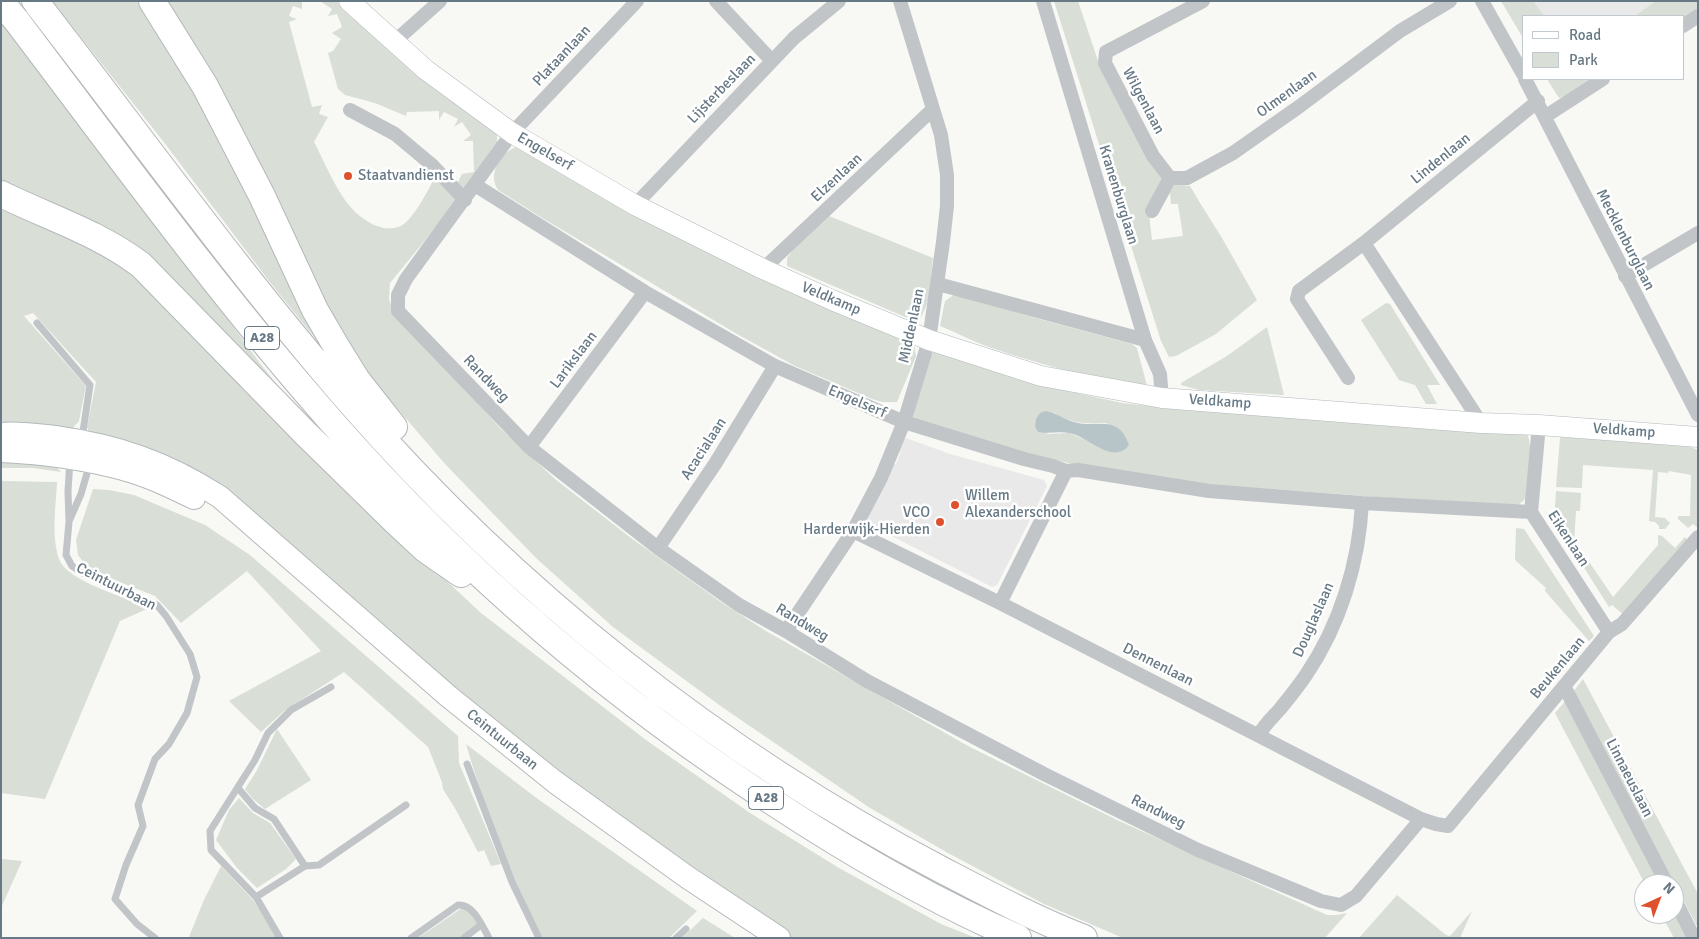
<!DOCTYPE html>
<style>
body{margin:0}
#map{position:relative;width:1699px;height:939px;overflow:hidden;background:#f8f8f5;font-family:Signika,sans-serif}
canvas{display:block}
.frame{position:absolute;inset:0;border:2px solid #677985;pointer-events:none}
.legend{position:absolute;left:1522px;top:15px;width:162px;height:65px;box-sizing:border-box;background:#fff;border:1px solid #c2c9ce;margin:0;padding:6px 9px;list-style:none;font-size:15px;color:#677985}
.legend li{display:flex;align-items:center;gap:10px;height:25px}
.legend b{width:25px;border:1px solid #c2c9ce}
.north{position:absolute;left:1634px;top:874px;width:50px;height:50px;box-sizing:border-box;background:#fff;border:1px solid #c2c9ce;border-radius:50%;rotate:43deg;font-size:14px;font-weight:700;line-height:20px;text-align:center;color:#677985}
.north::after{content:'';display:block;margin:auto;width:18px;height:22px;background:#df512d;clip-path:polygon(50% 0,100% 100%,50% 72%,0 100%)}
</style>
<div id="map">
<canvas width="1699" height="939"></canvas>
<div class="frame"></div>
<ul class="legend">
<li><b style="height:6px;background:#fff"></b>Road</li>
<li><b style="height:14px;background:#d9ded6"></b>Park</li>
</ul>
<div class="north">N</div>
</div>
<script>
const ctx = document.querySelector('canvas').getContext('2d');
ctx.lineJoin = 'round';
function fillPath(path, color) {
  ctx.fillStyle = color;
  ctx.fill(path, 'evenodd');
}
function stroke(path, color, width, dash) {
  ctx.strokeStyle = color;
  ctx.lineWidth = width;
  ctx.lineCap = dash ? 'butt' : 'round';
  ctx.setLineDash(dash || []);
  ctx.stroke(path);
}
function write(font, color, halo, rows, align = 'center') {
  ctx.font = font + ' Signika,sans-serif';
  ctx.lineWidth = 5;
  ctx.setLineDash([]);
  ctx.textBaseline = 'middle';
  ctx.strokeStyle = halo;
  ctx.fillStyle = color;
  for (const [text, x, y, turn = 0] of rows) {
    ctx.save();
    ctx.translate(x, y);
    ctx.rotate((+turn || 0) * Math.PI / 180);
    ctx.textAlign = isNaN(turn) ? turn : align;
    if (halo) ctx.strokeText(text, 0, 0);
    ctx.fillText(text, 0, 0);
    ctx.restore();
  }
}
fillPath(new Path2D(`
 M1529,1H1662L1641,16H1538Z
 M906,438L950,454L1044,480L1047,486L997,585L992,587L866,523V516L877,494L881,493L890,476L887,474L891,464H896L900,454L898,450L903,440Z`), '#e8e9e8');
fillPath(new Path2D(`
 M52,1H138L216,131L326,352L269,281L163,141Z
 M166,1H302V9L293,6L289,16L297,19L289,22L312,107L322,105L319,114L328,117L314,142C324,161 333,183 345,200C356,216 380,235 401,226C413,220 430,187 436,175L458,200L390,283L389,299L392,308L501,429L555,479L631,538L721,602L766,631L970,747L1115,819L1327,915H1337L1347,913L1325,938H1123L1044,904L948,853L870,808L722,707L613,627L536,558L446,465L377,385L334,320L252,147L219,85Z
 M320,1H337L348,12L497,131V143L493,147L465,190L459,188L458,182L462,174L474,172L473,141H463L471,135L462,122L454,127L458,119L444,112L439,120V111L407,112L406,116L375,103L345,95L338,89L328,53L333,51L341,39L332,33L342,27L337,14L328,16L332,9Z
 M1054,1H1078L1100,67L1164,183L1148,206L1152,240L1183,236L1178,204H1171L1170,192L1175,184L1190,186L1200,203L1222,238L1257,300L1216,334L1176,356L1169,357L1161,341Z
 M1501,1H1533L1544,16H1523V38Z
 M1656,1H1698V9L1683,19V16H1635Z
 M1,22L208,292L259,362L282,391L339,452L173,291L1,184Z
 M1547,79H1594L1566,96L1559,98Z
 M518,146L914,343L916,356L897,402H882L872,399L795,366L737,334L539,216L498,190C487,173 501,152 518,146Z
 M1,210L51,229L117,257L364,504L481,613L646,740L750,813L839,868L941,924L976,938H790L744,908L566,779L429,671L298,550L245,505L91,437L87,427L96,382L33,313L24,316L86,386L79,421L71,430L1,429Z
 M829,216L933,258C930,277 932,302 920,318L905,317L787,266V258L793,250Z
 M955,294L1032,317L1132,344L1137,348L1147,386C1123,379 1096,379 1071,372C1043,364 1014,356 986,346C970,340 955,332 940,326L945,301Z
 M1386,303L1390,304L1440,385H1427L1437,404H1426L1415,385L1399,380L1361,320Z
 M1267,327L1284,395L1199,390L1181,385V383L1227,356Z
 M939,350L1045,386L1122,403L1167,408L1526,431C1535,450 1528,477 1526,497C1519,509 1508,506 1495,506C1421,500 1347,495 1272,489C1231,486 1189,485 1148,479C1068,466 989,444 913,418L914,411L932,353ZM1053,412C1071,424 1087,424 1108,423L1083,439L1070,433L1047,434Z
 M1560,437L1686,445L1698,450V526L1697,527L1693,524L1688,528L1678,519V516H1690L1691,475L1669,471L1668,473L1658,472L1655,517L1665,518L1670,523L1665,529H1659V526L1655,522L1649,521L1653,470L1583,465L1582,488L1556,487Z
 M1,457L53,463L61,472L33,468H1Z
 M1,481L57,482C56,506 51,535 59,559C67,582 127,597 149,608L120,621L45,799L1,793Z
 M93,489L109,490L134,495L205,525L250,555L458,736L459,763L504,871L501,864L491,866L484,850L478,852L456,810L443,789L442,782L428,747L344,672L284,711L261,732L229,701L321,651L247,571L181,623L155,596L89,570L78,555L76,540Z
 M1556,491L1581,493L1580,511H1576L1574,543H1567L1554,522Z
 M1516,528L1524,529L1594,636L1589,641L1545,591L1546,588L1515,560Z
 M1658,535L1662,536L1675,548L1685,537L1688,541L1624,615L1612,605L1609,607L1571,547H1578V549L1581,550L1613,597L1658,545Z
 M1583,679L1698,894V928L1573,692Z
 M1567,699L1662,884H1645L1555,713Z
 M277,729L311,780L265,809L253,799L245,789L256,772Z
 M466,744L535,797L697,911L669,938H543C511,879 485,809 466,744Z
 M239,798L253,813L270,823L296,859L286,869L257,888L237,868L216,840L229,810Z
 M1,859L22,861L1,908Z
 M221,866L253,900L278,938L189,937L204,900Z
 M1397,895L1446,935L1450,936L1472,911L1460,938H1359Z
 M1674,907L1690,938H1674L1661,914H1674Z
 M462,908L469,911L478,924L460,938H418Z
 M703,918L735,938H682Z`), '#d9ded6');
fillPath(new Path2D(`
 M1045,411C1056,412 1063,419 1074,422C1098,429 1118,413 1129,445C1113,466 1088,436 1069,433C1059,431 1049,434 1038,432L1035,427L1036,419L1040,413Z`), '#b8c5c8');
const secondary = new Path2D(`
 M349,1L426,70L512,133L635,205L763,269L832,300L929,340L951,347L1041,376L1162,398L1481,423L1539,425L1698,437`);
const primary = new Path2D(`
 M1,434C19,432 37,435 55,437C118,446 166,462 220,497L448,696L555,782L687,877L779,938
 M1,451C42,453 83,458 123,469C147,475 171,487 194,498`);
const highway = new Path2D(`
 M35,1C139,135 238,273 349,401C515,592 718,753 942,870C988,894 1035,919 1084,938
 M152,1L205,86L262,196L315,310L336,346L357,380L394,427
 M16,20C119,156 219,294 332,422C463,571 615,701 782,808C857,857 936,902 1018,938
 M1,194C50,218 97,232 141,265L305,433L396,522L425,549L461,574`);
stroke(secondary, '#b3b9bd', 21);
stroke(primary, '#b4b9bc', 24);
stroke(highway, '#b4b8bb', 28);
stroke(new Path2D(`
 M37,323L90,385L82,438
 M70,460L68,491L69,522L66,555L72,566L83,573L157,605L166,616L190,654L197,677L187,713L169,744L155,759L138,805L143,826L126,865L115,899L137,924L155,938
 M70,519L81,494L90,463
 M467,764L512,882L539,938
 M238,788L255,808L274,819L305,866L256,897L280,938
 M305,866L319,865L406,805
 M256,897L211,850L210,831L255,760L268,733L291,710L331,687
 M411,938L458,905C474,904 482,926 489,938
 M464,938L481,925
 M676,938L686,929`), '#c1c5c8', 7);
stroke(new Path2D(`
 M637,1L512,133L406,279L398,295V311L529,447L658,548L739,605L786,631L867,681L1044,774L1198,850L1321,901L1341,905L1356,896L1421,819
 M716,1L772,61
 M1043,1L1145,340L1160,374L1162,398
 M1482,1L1523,74
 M1683,26L1698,16
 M394,42L440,1
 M1525,79L1698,415
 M350,110L395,134L432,165L465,200
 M1546,116L1603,79
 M1170,178L1153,156L1105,63L1106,52L1203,1
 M475,185L645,292L775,366L904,422L1024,459L1053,466L1066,471L1078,470L1209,491L1362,503L1531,512
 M635,205L794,38L839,1
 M1152,211L1170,178H1187L1233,153L1300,106L1400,31L1450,1
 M1364,243L1481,423
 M763,269L932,110
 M1625,276L1698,233
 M938,284L1145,340
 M1348,378L1297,299L1299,291L1364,243L1538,101
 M1539,425L1531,512L1609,632
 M529,447L645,292
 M853,531L1000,603L1421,819L1436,824L1448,826L1609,632L1622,624L1698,537
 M658,548L715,464L775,366
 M1000,603L1066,471
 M786,631L853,531L881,478L904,422L929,340L943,242L947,206V175L941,135L900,1
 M1564,686L1667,884
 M1259,735C1264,725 1273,717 1280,709C1289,698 1298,687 1306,675C1340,625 1359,563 1362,503
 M1674,898L1694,938`), '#c1c5c8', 14);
stroke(secondary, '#fff', 20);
stroke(primary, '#fff', 22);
stroke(highway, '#fff', 26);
const highwayBridge = new Path2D(`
 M1,2L16,20`);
stroke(highwayBridge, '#b4b8bb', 28, []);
stroke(highwayBridge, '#fff', 26);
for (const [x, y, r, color] of [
 [348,176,5,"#df512d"],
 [955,505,5,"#df512d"],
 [940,522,5,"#df512d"]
]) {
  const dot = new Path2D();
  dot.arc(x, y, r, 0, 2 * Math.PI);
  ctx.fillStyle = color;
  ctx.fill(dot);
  stroke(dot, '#fff', 2);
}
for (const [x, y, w] of [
 [262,338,35],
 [766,798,35]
]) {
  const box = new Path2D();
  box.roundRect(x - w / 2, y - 11.5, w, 23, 4);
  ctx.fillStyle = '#fff';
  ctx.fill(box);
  stroke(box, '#677985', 1);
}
write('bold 14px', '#677985', null, [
 ["A28",262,338],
 ["A28",766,798]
]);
write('15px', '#677985', '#fff', [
 ["Plataanlaan",562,56,-47],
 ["Lijsterbeslaan",722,89,-46],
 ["Olmenlaan",1287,94,-36],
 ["Wilgenlaan",1143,101,62],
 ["Engelserf",545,152,30],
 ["Lindenlaan",1441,159,-39],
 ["Elzenlaan",837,178,-43],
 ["Kranenburglaan",1118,195,73],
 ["Mecklenburglaan",1625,240,63],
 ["Veldkamp",831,299,23],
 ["Middenlaan",912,326,-78],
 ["Larikslaan",574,360,-53],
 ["Randweg",486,379,46],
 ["Engelserf",857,402,23],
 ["Veldkamp",1220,402,4],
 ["Veldkamp",1624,431,4],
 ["Acacialaan",704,449,-57],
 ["Eikenlaan",1568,539,57],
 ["Ceintuurbaan",116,587,27],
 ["Douglaslaan",1314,620,-66],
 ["Randweg",802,623,31],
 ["Dennenlaan",1158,665,27],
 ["Beukenlaan",1558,668,-50],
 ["Ceintuurbaan",502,740,39],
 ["Linnaeuslaan",1629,778,63],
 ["Randweg",1158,812,26]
]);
write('15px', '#677985', '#fff', [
 ["Staatvandienst",358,176],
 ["Willem",965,496],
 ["Alexanderschool",965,513],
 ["VCO",930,513,"right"],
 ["Harderwijk-Hierden",930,530,"right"]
], 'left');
</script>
